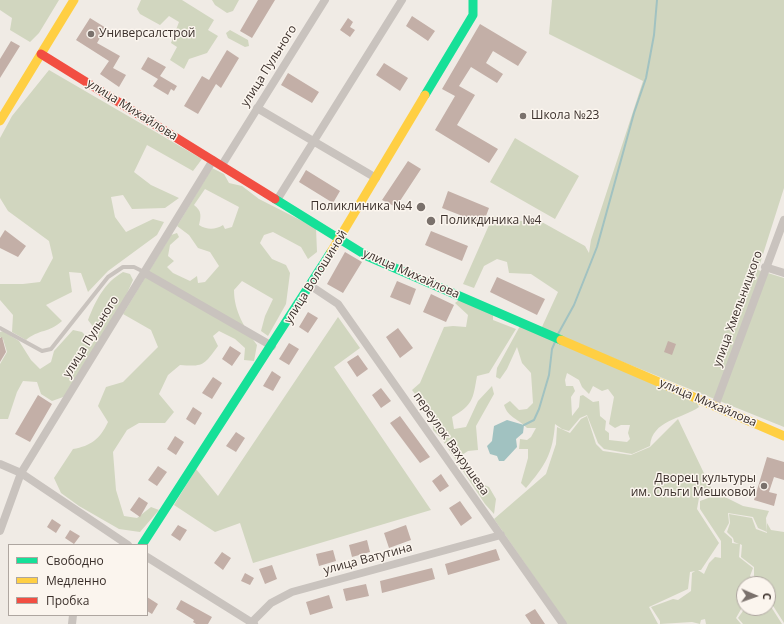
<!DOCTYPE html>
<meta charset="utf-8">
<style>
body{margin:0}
#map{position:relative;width:784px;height:624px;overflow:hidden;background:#f0ebe5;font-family:"Open Sans",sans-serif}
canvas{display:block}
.legend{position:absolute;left:8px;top:544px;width:140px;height:72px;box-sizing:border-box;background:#fbf5ee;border:1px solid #aea6a0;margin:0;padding:5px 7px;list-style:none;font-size:12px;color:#3b302b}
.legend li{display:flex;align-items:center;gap:8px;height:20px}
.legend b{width:20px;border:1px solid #aea6a0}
.north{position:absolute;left:736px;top:576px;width:40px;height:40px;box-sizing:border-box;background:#fbf5ee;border:1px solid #aea6a0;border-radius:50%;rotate:92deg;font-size:11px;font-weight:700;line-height:16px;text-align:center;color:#3b302b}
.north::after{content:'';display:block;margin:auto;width:14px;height:18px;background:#7a716c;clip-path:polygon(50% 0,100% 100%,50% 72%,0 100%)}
</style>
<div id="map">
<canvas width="784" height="624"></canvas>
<ul class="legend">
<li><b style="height:5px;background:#16e098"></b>Свободно</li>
<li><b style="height:5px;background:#ffcf43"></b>Медленно</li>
<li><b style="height:5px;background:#f24e42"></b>Пробка</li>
</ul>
<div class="north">С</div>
</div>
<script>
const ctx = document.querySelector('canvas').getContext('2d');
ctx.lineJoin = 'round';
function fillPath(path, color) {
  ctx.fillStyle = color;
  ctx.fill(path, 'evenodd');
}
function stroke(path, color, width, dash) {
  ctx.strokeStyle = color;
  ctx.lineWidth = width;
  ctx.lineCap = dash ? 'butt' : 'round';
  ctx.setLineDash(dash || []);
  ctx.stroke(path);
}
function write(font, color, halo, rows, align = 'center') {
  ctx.font = font + ' "Open Sans",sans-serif';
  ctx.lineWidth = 3;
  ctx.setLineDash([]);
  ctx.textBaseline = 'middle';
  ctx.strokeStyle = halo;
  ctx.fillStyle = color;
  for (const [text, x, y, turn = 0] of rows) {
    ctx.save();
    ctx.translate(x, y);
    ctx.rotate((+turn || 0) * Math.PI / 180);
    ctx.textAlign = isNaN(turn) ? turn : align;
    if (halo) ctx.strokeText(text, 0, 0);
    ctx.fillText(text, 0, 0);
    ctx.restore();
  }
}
fillPath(new Path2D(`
 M0,0H59L39,33L30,42L10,30L12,18L0,10Z
 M141,0H182L214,20L208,30L218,36L207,53L189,59L184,69L170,60L177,47L171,43L179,22L169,16L160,25L140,14L137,9Z
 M212,0H239L233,11L227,13L215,5Z
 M552,0H784V188L758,270L784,278V427L541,329L558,292L531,274L509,273L507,262L497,259L484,266L474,288L463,284L493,216L521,221H540L585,246L589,253L591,240L643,81L549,34Z
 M230,30L248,40L249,46L245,47L228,38L226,33Z
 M49,70L202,159L193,171L147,145L134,172L151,185L179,198L165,208L132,209L123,195L111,197L115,217L126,232L153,219L164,222L157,235L108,271L88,292L81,273L69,272L72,292L46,305L62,321C49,333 39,329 26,340L12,332L13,315L0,300V284H23L40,282L53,258L49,241L8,211L0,198V138L12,116Z
 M515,138L579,176L555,219L490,182Z
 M212,168L224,174L229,183L242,186L259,199L316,228L317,252L308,259L301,247L273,232L264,235L260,243L272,259L286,265L290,273L286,304L268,336L261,331L265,316L273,299L242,281L234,290C234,312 245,328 257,345L254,361L244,360L245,348L235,339L219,331L213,336L218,346C204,365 204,367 180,365L168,375L159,394L174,412L165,423H139L127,430L113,452L116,490L124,516L137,518L151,507L159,510L140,532L119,529L79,506L61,493L54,478L73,449C91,446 100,439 108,422L98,406L106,387L123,382L158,347L151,330L123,314L171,235L177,233L179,237L170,245L168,256L174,261L167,267L173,273L190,281L197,276L198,283L205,282L219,266L210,252L198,248L189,235L177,226ZM205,189L239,207L232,227L225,229L223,225C215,230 207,230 199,225C201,216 202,211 194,205Z
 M123,272L130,274L133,280L119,311L66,396L52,401L41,394L37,382L23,381L17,392L8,419H0V364L7,352L3,339L0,337V332L3,331L19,341L31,360L40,369L51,362L54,351L73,330L82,332L87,337V346L92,345L97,332L88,320C96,300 104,283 123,272Z
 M459,300L493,315V320L516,329L489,373L477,376C473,399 473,405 452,417L454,429L466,427L478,401L492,386L494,394L476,426L478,450L468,451L462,455L475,476L482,484L489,487L496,499L494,514L485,504L441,438L433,430C434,415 421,402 412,390L420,383L444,327L453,326L466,327L468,315L455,303Z
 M338,317L360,348L334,367L431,510L253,563L240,523L215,532L174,505L196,469L218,496Z
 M520,326L697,403L699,407C682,419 652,420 650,446L632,454L604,449L598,443L587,415L580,418L569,431L562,429L555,424C553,453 545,466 526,488L521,483L528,458V449H519L520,439L527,440L531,437L536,428H527C519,419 508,418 504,405L510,401L519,410L527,409L533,403L531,373L522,363L517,347L507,369L500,379L496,377L497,368ZM567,373L579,380L582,387L589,394L593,386L602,391L608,389L614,397L609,424L615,428L621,425H630L628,433L630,439L627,442L609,440V433L605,430L606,421L600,416L599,401L593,402L583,395L580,396L579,407L572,416L571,397L575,391L573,386H566L565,380Z
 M587,416L596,444L603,451L631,455L650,447L678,419L713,492L699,498L697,509L719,543L701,570H698L704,574L709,563L715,557L721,558V541L700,509V501L719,494L743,506L769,511L766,518L767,532L758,528L753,517L728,513L729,523L724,532L732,539V543L739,544L734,542L733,538L727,532L730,523L729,514L752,518L756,529L767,533V523L771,530L784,532V623L768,598V584H760L754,576V567L741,557L742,545L740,544L739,557L753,568L750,576L758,584H744V604L736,618L741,624H706L705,619L701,620L700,624L692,622L660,624V621L651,607L673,599L678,600L691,591L692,573L695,571L690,572L688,589L649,607L658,624H567L494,519L546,474L556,444L557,427L570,433L581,419Z
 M768,602L782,624H743L738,618L745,608L757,612L763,608H768Z`), '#d1d6bf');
fillPath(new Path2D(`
 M507,420L524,425L523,433L516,439L517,447L504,461H499L497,456L490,454L487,446L492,441L494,426Z`), '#a1c2c1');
stroke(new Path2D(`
 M558,334L574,305L597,247L634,113L646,78L654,35L657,0
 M524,425L534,420L539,409L549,375L552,349L555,342`), '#a1c2c1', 2);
fillPath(new Path2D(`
 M258,0H275L252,38L240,31Z
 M412,16L435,31L428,41L406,26Z
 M90,18L106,28L97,43L120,56L113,68L126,75L119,87L100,74L109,61L76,40Z
 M348,18L353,22L350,27L355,30L350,37L340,30Z
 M480,24L527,52L518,66L493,51L486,63L503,74L497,83L471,67L459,86L475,95L457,125L498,149L489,163L435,130L455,96L442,89Z
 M11,41L20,46L0,78V59Z
 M227,50L239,58L221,88L216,84L198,114L184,106L202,76L209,80Z
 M148,57L166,67L160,76L177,86L174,91L171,89L168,95L153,86L158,79L141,69Z
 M384,63L408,78L400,91L376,75Z
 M288,73L319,92L312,103L281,85Z
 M408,161L421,169L396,207L382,200Z
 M306,170L340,191L333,203L299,182Z
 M448,191L489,208L483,224L442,208Z
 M5,230L26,246L18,257L0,248V238Z
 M431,231L468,246L462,261L425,245Z
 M345,252L362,262L343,293L327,284Z
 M497,277L545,299L537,315L490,292Z
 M397,281L416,289L410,305L390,297Z
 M431,294L454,305L446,322L423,312Z
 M308,312L318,318L308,333L299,327Z
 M398,328L413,348L400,358L386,337Z
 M2,337L6,352L0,362V338Z
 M668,341L676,344L672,355L664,352Z
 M289,343L299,349L289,365L279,359Z
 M230,346L241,353L232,366L222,359Z
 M358,355L368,369L357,377L347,362Z
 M272,371L281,377L273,391L263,386Z
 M213,377L222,383L212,399L202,393Z
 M381,388L391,401L381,408L372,395Z
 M38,395L52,404L30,442L15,434Z
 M193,407L202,413L195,425L186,419Z
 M400,416L430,457L420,463L390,423Z
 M236,432L245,438L236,452L226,446Z
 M175,436L184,442L176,455L167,449Z
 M767,457L784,462V480L774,477L769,492L777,494L774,506L754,500Z
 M158,466L167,472L157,486L148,480Z
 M441,474L449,486L440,492L432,481Z
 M139,497L148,503L140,517L130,510Z
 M460,501L472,518L461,526L449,508Z
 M52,519L61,525L56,533L47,527Z
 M178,525L187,530L180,541L171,535Z
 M406,525L411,540L389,548L384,533Z
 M70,530L80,536L74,544L65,538Z
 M367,540L370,552L352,557L349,545Z
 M496,549L500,560L448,575L445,564Z
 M333,550L336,561L319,566L316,554Z
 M222,552L231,558L223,570L214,563Z
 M272,565L277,579L265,584L259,569Z
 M432,568L435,579L382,593L380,581Z
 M245,573L254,578L250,585L241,581Z
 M366,584L369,596L346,601L343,589Z
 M329,595L333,608L310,615L306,602Z
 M147,597L158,604L152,614L147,611Z
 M181,600L212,617L208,624H196L193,622L194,620L176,609Z
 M535,609L545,624H531L525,615Z`), '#c3afa7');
stroke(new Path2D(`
 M0,328L42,351L51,349L108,277L123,267H134L144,272`), '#c9c3be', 4);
stroke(new Path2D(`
 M257,108L376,178
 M222,165L325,0
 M277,200L402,0
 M765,267L784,273
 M145,273L272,346
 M311,286L338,304L563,624
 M715,406L784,220
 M0,464L21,473L128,545
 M0,531L21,473L213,160
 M147,557L254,624
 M72,624L73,615
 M250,624L271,603L292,592L501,535`), '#c9c3be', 8);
stroke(new Path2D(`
 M425,95L473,15V0
 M275,199L367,256L561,340
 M142,545L331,252`), '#16e098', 9);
stroke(new Path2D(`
 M0,121L74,0
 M331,252L425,95
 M561,340L784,436`), '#ffcf43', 9);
stroke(new Path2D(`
 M41,54L275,199`), '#f24e42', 9);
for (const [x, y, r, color] of [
 [91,34,4,"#7a716c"],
 [523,116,4,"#7a716c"],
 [421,207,5,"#7a716c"],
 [431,221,5,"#7a716c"],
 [764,486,4,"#7a716c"]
]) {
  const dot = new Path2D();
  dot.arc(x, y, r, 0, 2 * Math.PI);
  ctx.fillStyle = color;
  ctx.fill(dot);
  stroke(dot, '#fbf5ee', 1.5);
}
write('12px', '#3b302b', '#fbf5ee', [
 ["Универсалстрой",99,34],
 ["Школа №23",531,116],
 ["Поликлиника №4",412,207,"right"],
 ["Поликдиника №4",440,221],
 ["Дворец культуры",756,479,"right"],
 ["им. Ольги Мешковой",756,493,"right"]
], 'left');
write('12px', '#3b302b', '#fbf5ee', [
 ["улица Пульного",269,66,-58],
 ["улица Михайлова",132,110,32],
 ["улица Михайлова",411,274,24],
 ["улица Волошиной",316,277,-58],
 ["улица Хмельницкого",738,309,-70],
 ["улица Пульного",91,337,-58],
 ["улица Михайлова",708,403,23],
 ["переулок Вахрушева",451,444,55],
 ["улица Ватутина",368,559,-15]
]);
</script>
